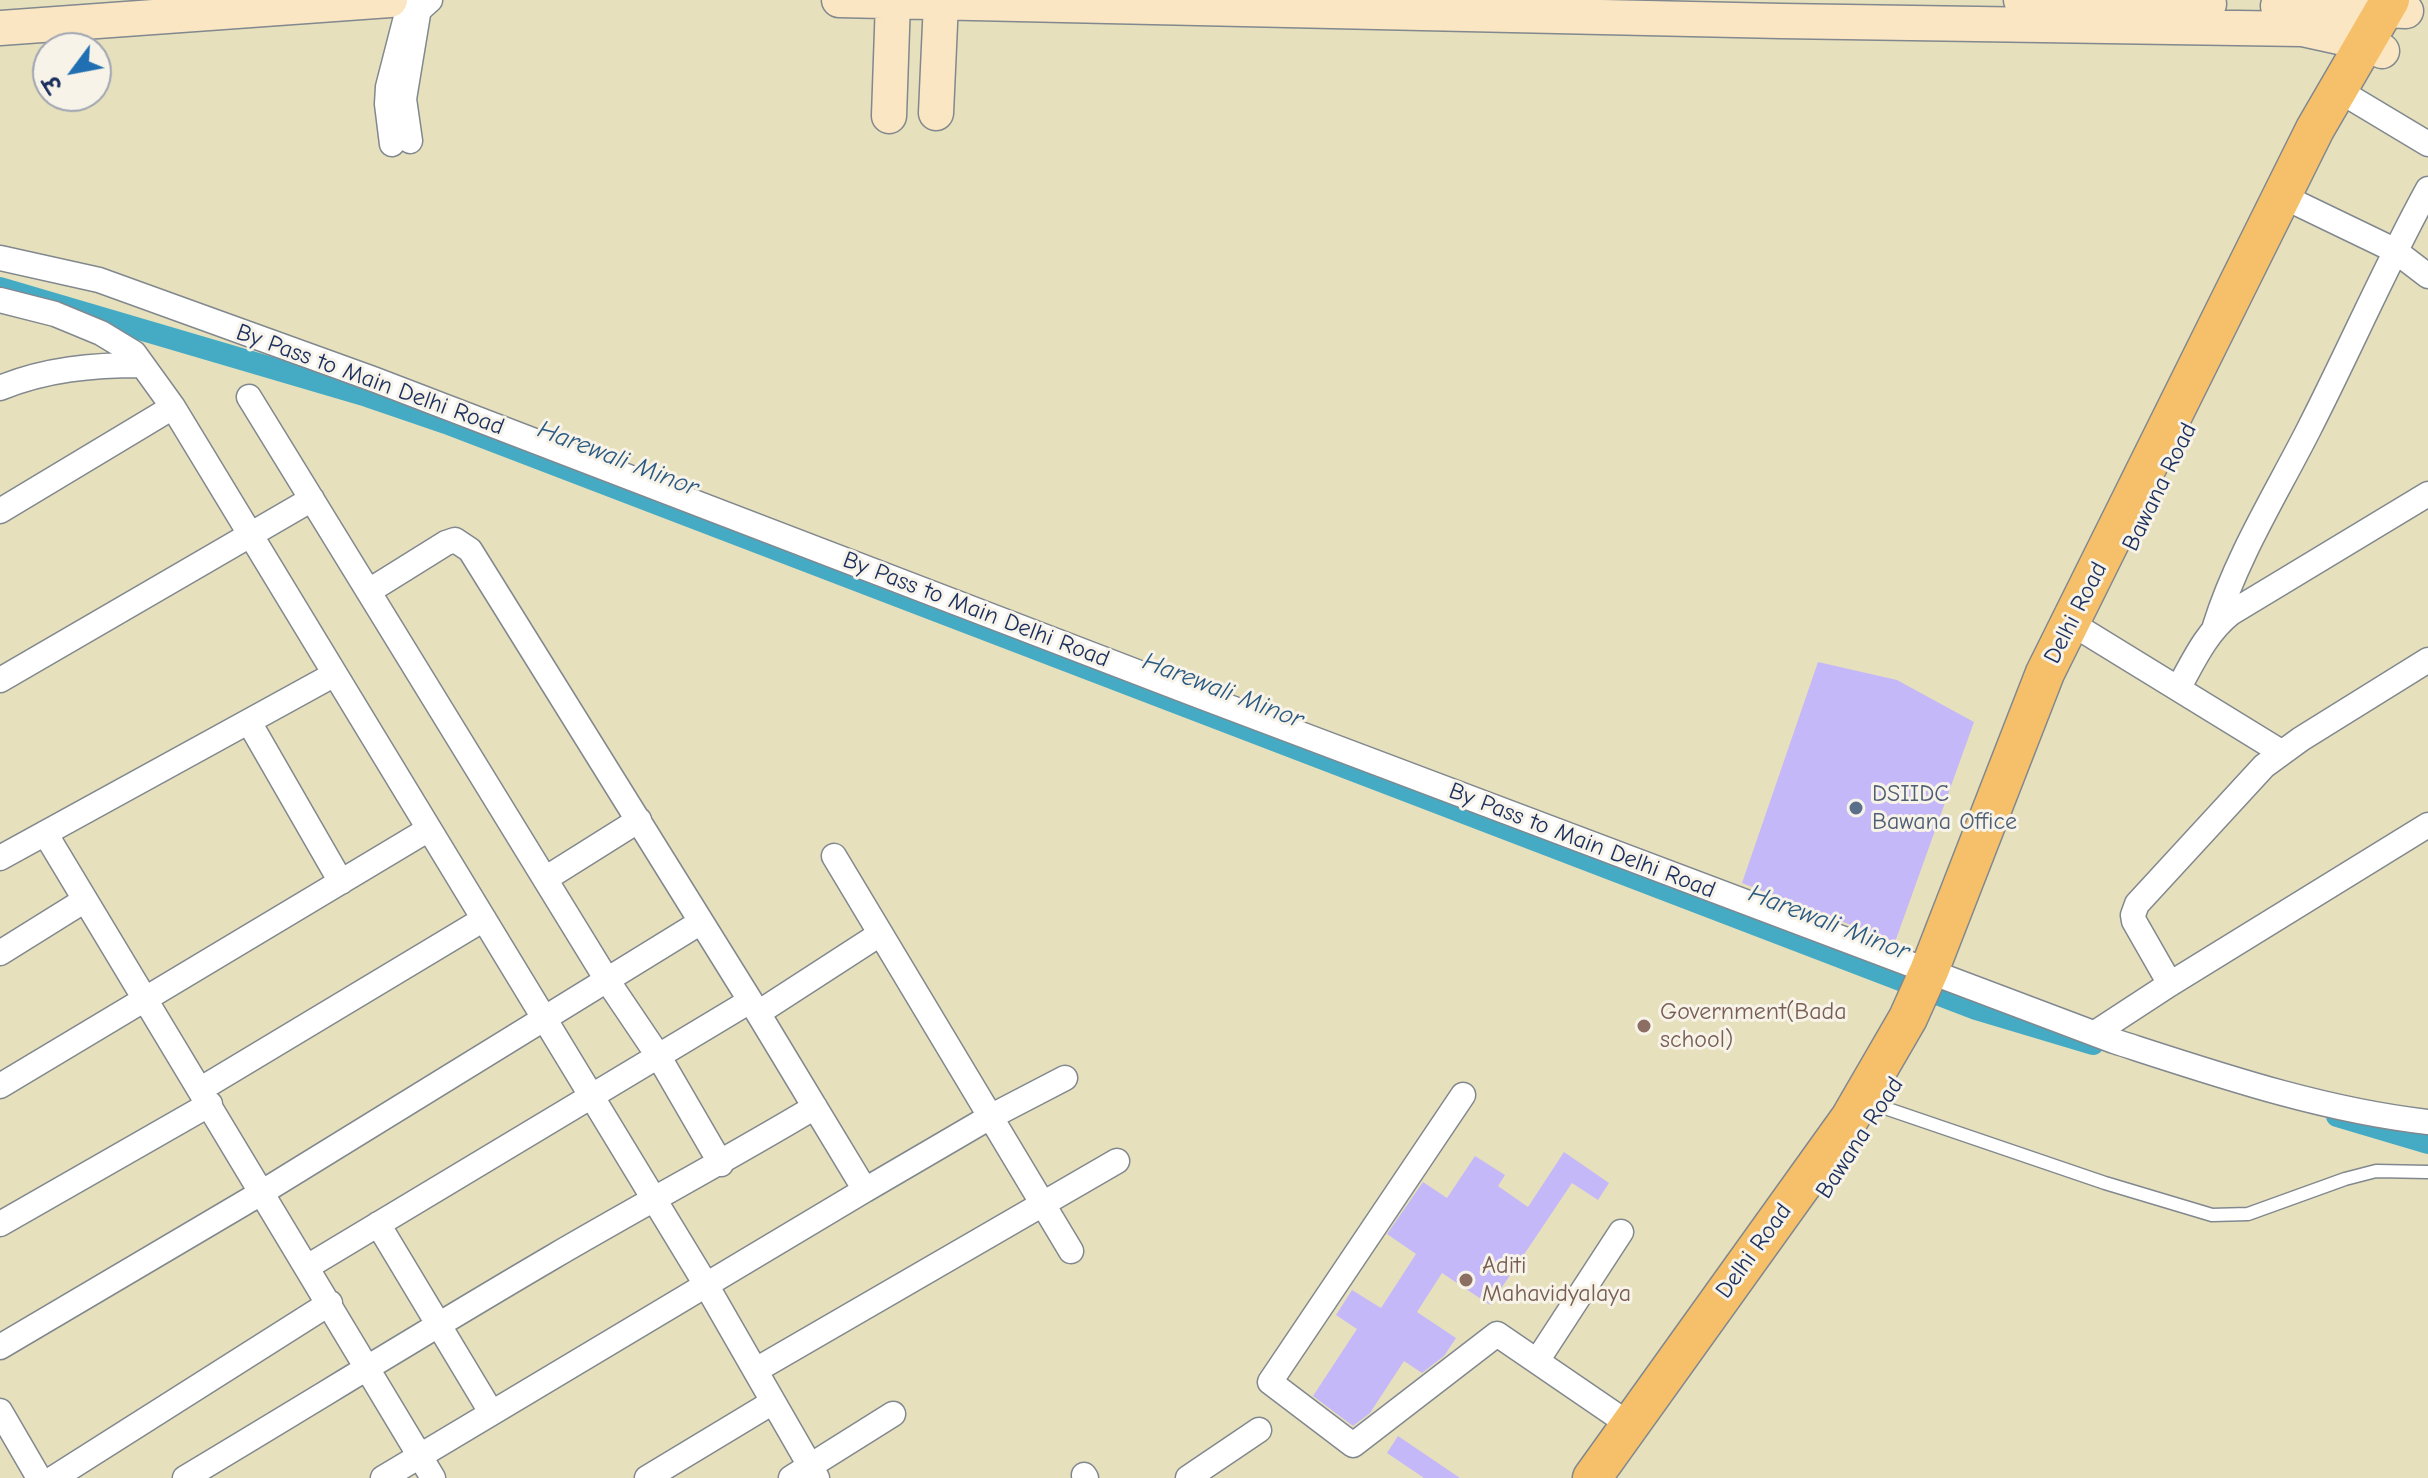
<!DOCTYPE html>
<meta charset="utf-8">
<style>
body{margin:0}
#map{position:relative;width:2428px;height:1478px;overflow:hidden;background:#e7e0bd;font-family:"Comic Neue","Playpen Sans Deva",sans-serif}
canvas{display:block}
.north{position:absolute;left:32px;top:32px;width:80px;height:80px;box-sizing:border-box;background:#f7f3e8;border:2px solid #9fa5b1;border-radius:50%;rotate:238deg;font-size:22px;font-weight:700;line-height:32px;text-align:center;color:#1b2f5e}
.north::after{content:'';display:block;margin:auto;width:28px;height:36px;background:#1f6fb2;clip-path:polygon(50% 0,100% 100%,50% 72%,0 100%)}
</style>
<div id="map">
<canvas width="2428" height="1478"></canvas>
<div class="north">उ</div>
</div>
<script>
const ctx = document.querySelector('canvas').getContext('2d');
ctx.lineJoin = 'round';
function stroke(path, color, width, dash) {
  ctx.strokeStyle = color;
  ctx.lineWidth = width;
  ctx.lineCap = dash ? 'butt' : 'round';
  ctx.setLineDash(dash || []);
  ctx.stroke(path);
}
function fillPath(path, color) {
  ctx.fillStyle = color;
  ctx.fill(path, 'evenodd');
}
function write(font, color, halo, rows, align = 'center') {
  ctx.font = font + ' "Comic Neue",sans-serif';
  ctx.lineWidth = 6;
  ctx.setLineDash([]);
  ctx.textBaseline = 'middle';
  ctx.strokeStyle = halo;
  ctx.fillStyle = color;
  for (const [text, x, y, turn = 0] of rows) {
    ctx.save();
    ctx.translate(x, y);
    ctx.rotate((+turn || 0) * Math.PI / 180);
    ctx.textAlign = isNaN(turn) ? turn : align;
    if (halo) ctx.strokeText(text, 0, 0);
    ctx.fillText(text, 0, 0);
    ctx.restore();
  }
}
stroke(new Path2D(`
 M0,288L367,396L446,423L1976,1009L2093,1044
 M2337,1116L2428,1143`), '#45abc4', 22);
fillPath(new Path2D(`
 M1818,662L1897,680L1974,722L1895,942L1742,883Z
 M1564,1152L1609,1183L1598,1200L1572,1183L1490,1305L1442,1273L1417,1312L1456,1338L1444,1356L1422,1373L1404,1361L1370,1413L1353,1426L1313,1396L1357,1329L1336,1315L1352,1290L1381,1308L1416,1254L1387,1234L1423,1182L1447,1198L1475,1156L1505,1175L1498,1186L1528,1207Z
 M1398,1436L1460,1478H1424L1387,1453Z`), '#c4b8f8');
const lane = new Path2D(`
 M1885,1108L2105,1183L2212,1215L2248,1214L2345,1179L2376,1171L2428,1172`);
const street = new Path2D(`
 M389,0L406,10V17L388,87L387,104L392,144
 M2338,90L2428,144
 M410,141L404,99L418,14L420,9L430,0
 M2282,196L2394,250L2428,276
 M0,258L99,280L373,379L1197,695L2114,1041C2216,1074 2321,1110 2428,1122
 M0,300L55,314L101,333L134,353L173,407L335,674
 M0,388C46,369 93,365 142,365
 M249,397L607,980L659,1057L721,1164
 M0,511L173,407
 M369,591L446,543L455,540L470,550L758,1013L865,1190L990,1117L1065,1078
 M2071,623L2281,752
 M2215,626C2237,556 2276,494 2309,429C2350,349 2385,267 2428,189
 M0,680L312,499
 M2179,687C2194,660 2206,633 2231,613L2428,494
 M249,722L341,882
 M45,833L433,1478
 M834,856L1071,1251
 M0,858L335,674L705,1283L817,1478
 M545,879L639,820
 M0,953L85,900
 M2170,984L2134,921L2133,915L2137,904L2264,766L2301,739L2428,660
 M758,1013L880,934
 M2095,1033L2170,984L2428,825
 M0,1086L429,829
 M201,1089L484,919
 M1463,1095L1270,1382L1353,1445L1497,1334L1630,1425
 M0,1224L210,1104
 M378,1224L491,1412
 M307,1267L750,1001
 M0,1347L261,1193L701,922
 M1537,1361L1621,1232
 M756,1370L1117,1161
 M0,1411L39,1478
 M1084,1475L1086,1478
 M54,1478L330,1303
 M185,1478C307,1405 428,1330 551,1258C638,1207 728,1159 815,1107
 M383,1478L865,1190
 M647,1478L773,1402
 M791,1478L893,1414
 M1188,1478L1259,1430`);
const secondary = new Path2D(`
 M839,0L1781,21L2302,29L2366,43L2382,51
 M2021,0L2209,4
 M2278,6L2406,11
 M0,28L390,0
 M936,113L941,2
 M889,116L893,1`);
const primary = new Path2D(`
 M1592,1478L1850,1118L1908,1018L1929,971L2045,673L2315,129L2390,0`);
stroke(lane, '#81888e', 15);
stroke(street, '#81888e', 27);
stroke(secondary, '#81888e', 37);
stroke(primary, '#81888e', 41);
stroke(lane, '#fff', 12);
stroke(street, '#fff', 24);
stroke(secondary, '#fbe6c4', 34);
stroke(primary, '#f6c06b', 38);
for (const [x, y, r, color] of [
 [1856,808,8,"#5c6f8a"],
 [1644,1026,8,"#8d6e63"],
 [1466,1280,8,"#8d6e63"]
]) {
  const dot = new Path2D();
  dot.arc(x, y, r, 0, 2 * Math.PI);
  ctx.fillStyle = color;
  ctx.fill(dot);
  stroke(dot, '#f7f3e8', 3);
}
write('24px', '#1b2f5e', '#f7f3e8', [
 ["By Pass to Main Delhi Road",370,380,20],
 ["Bawana Road",2160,487,-64],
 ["By Pass to Main Delhi Road",976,610,21],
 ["Delhi Road",2076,613,-63],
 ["By Pass to Main Delhi Road",1582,841,21],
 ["Bawana Road",1860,1138,-57],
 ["Delhi Road",1754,1251,-54]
]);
write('24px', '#4e5e75', '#f7f3e8', [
 ["DSIIDC",1872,794],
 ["Bawana Office",1872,822]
], 'left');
write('24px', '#785e54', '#f7f3e8', [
 ["Government(Bada",1660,1012],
 ["school)",1660,1040],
 ["Aditi",1482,1266],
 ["Mahavidyalaya",1482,1294]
], 'left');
write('italic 26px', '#2a5a82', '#f7f3e8', [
 ["Harewali Minor",618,459,21],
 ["Harewali Minor",1223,691,21],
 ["Harewali Minor",1829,923,21]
]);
</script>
